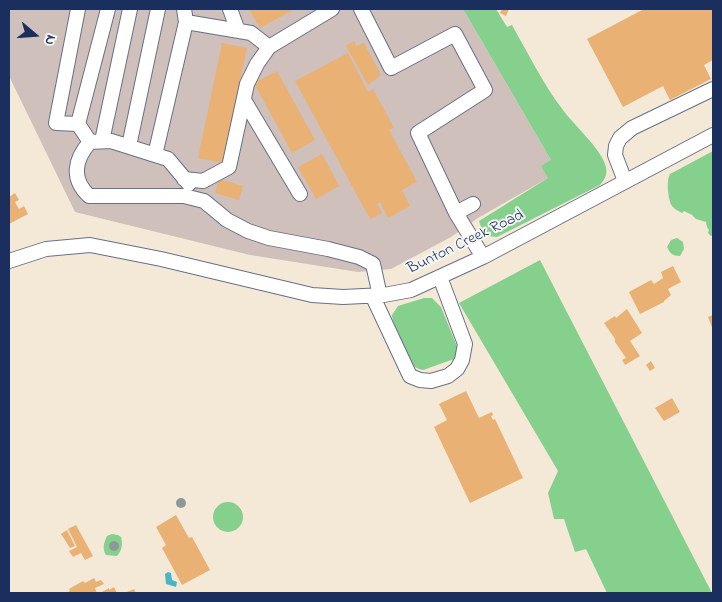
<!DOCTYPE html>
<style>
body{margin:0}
#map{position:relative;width:722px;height:602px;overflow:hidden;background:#f4e9d7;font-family:"Indie Flower",sans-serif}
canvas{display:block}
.frame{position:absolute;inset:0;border:10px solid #1b2f5e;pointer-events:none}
.north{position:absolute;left:10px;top:10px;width:50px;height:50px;-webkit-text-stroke:4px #f6f6f2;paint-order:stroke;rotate:108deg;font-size:14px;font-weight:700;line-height:20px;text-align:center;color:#1b2f5e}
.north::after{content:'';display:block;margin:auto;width:18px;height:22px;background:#1b2f5e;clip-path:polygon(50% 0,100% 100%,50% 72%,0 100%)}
</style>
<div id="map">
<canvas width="722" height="602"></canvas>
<div class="frame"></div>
<div class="north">N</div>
</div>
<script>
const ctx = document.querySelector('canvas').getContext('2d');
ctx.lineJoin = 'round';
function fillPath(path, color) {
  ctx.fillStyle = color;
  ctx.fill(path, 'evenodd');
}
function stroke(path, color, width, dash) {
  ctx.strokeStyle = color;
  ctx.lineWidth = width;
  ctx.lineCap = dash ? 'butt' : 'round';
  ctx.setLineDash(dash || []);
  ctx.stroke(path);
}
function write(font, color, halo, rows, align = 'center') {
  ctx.font = font + ' "Indie Flower",sans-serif';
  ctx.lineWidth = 4;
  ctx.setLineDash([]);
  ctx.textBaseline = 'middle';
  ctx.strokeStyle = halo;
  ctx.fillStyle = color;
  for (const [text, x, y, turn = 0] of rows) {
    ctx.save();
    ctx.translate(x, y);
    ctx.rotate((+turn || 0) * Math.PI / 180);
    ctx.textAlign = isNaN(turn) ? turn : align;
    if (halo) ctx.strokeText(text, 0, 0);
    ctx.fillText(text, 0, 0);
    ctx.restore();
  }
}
fillPath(new Path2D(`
 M9,9H463L551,160L548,178L478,218L451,237L391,269L358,272L250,255L75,212L9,76Z`), '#cfc0bb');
fillPath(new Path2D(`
 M463,9H496L507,27L512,25C528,53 543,84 563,110C574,125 600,148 605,164C608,173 606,178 600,185L497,237L486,236L482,230L479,221L548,178L541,166L551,160Z
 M713,151V235L711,236L708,233L709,230L707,227L706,222L696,219L692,215L684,211L682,213C679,211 674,209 672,206C668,200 666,180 670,174Z
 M677,238L683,242L684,249L680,256C672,256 670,253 667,247L671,240Z
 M540,260L712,593H607L586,549L575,552L564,519H554L548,493L558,471L459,303Z
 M424,298H432L441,307L458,349L454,359L423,370C420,369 418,369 415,367C407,361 392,325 392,315L398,306Z
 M213 517a15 15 0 1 1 30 0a15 15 0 1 1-30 0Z
 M112,534L118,535L121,537C123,545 122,550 117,556L106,555C102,549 104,542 107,536Z`), '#85d08d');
fillPath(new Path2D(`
 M168,572L171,573L172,580L177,582L176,587L166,584L165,574Z`), '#49b6c4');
fillPath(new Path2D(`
 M249,9H295L260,28Z
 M502,9H509L506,16L500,13Z
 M644,9H713V60L704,65L711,79L670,100L663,86L623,107L587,39Z
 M354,41L356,46L364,43L381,75L368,85L346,46Z
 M222,43L247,48L223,163L198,158Z
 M348,53L368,92L373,89L394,128L389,130L417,182L402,190L410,206L388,218L380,202L377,204L382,213L371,219L365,210L295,81Z
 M277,71L315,140L292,153L254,83Z
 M322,154L339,186L316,199L298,167Z
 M219,179L243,186L239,200L215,193Z
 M15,193L19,200L15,202L19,209L24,206L28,214L9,224V197Z
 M673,266L681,282L668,289L671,295L664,301V302L640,314L629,292L651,280L654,284L663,278L661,272Z
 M627,309L642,333L630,341L640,356L625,365L622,360L626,358L615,342V339L604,323L615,316L616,318Z
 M713,315V330L708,317Z
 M651,361L655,368L650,371L646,365Z
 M466,391L479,418L492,412L493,415L491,416L493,420L495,419L523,478L470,503L434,427L447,420L439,404Z
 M672,398L680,412L664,421L655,408Z
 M176,515L189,538L192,537L210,570L182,585L162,548L166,545L156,527Z
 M76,525L93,556L85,560L81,553L73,557L69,551L77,547L68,529Z
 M67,530L75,546L70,548L61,534Z
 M94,578L96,582L101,580L104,584L95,588L97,593H66L70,591L69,589L83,581L85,583Z
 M114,587L117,593H100L109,588V590Z
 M134,589L136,593H124L132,590Z`), '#e9b174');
const minor = new Path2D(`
 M78,9L56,123L78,124
 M108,9L78,124L90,142C74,160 71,179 89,196H184L204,201L227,220L248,231L269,238L328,249L359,257L373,264L380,296
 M184,9L186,22L251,33L269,47L332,9
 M230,9L238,31
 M361,9L391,68L455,34L485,90L418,133L456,213
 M244,100L300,194
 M102,141L130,9
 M90,142L111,141L168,159L189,184
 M129,146L158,9
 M155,155L186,22
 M184,179L203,181L229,167L247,84L257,64L269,47
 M625,181L615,155L616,146L620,138L632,128L713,89
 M473,204L456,213L483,257
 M9,261L46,249L90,245L161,259L312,295L343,297L384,295L411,290L483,257L713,135
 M373,297L410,376L420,380L431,381L448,376L457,369L462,360L465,344L440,277`);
stroke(minor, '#677088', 16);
stroke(minor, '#fff', 14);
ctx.fillStyle = '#8c999b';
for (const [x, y] of [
 [181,503],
 [114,546]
]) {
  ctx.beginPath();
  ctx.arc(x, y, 5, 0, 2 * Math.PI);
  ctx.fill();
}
write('16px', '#1b2f5e', '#f6f6f2', [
 ["Bunton Creek Road",466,243,-26]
]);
</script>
